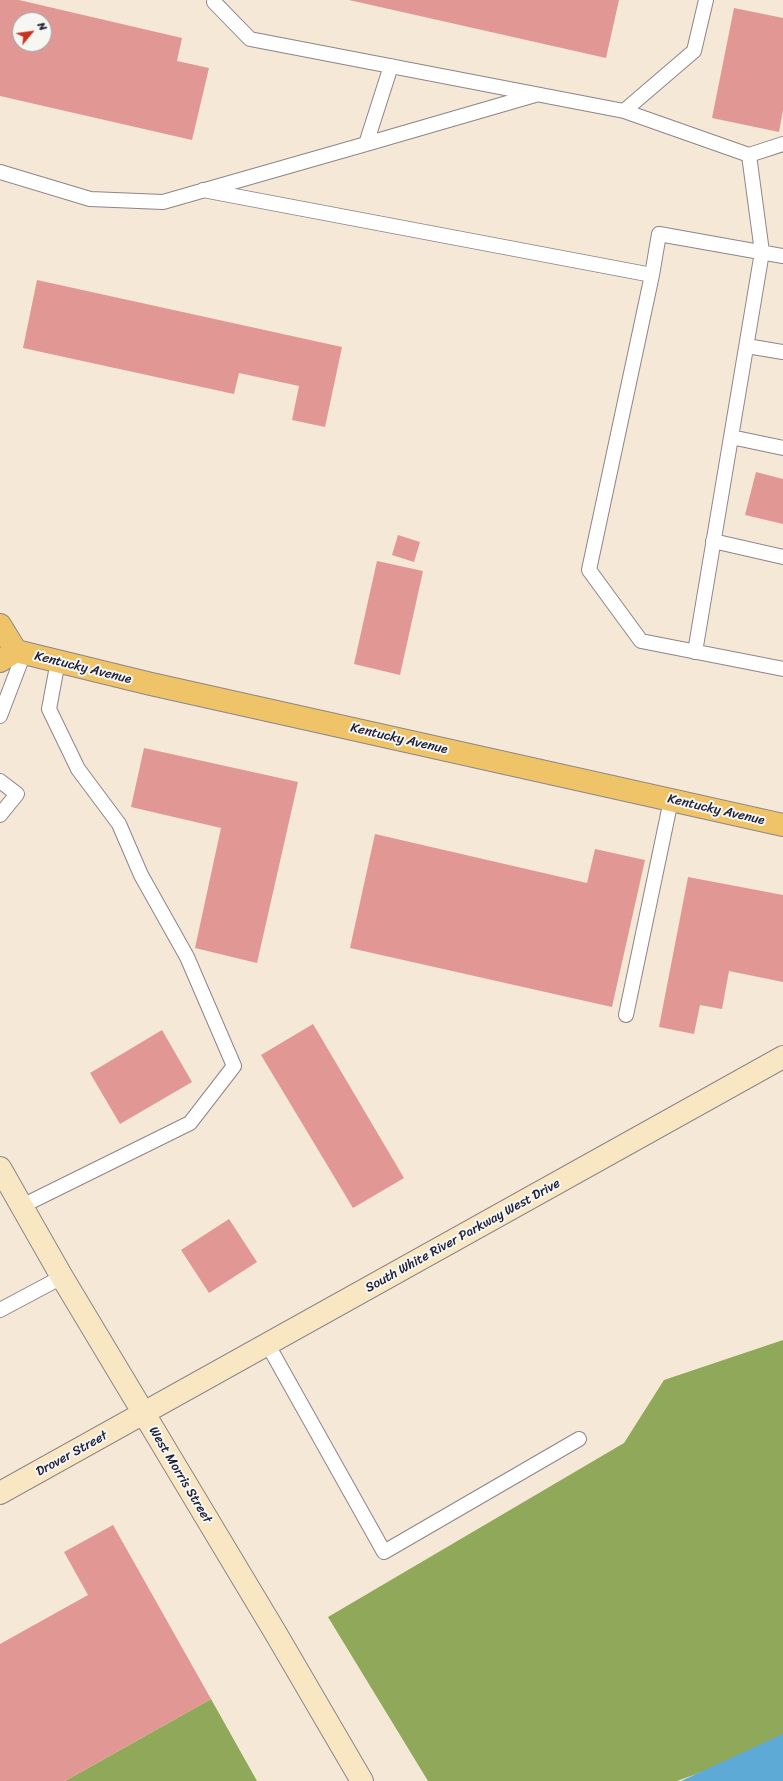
<!DOCTYPE html>
<style>
body{margin:0}
#map{position:relative;width:783px;height:1781px;overflow:hidden;background:#f5e8d7;font-family:Sriracha,sans-serif}
canvas{display:block}
.north{position:absolute;left:12px;top:12px;width:40px;height:40px;box-sizing:border-box;background:#f6f6f2;border:1px solid #a1a1a9;border-radius:50%;rotate:61deg;font-size:11px;font-weight:700;line-height:16px;text-align:center;color:#22223b}
.north::after{content:'';display:block;margin:auto;width:14px;height:18px;background:#c8321e;clip-path:polygon(50% 0,100% 100%,50% 72%,0 100%)}
</style>
<div id="map">
<canvas width="783" height="1781"></canvas>
<div class="north">N</div>
</div>
<script>
const ctx = document.querySelector('canvas').getContext('2d');
ctx.lineJoin = 'round';
function fillPath(path, color) {
  ctx.fillStyle = color;
  ctx.fill(path, 'evenodd');
}
function stroke(path, color, width, dash) {
  ctx.strokeStyle = color;
  ctx.lineWidth = width;
  ctx.lineCap = dash ? 'butt' : 'round';
  ctx.setLineDash(dash || []);
  ctx.stroke(path);
}
function write(font, color, halo, rows, align = 'center') {
  ctx.font = font + ' Sriracha,sans-serif';
  ctx.lineWidth = 4;
  ctx.setLineDash([]);
  ctx.textBaseline = 'middle';
  ctx.strokeStyle = halo;
  ctx.fillStyle = color;
  for (const [text, x, y, turn = 0] of rows) {
    ctx.save();
    ctx.translate(x, y);
    ctx.rotate((+turn || 0) * Math.PI / 180);
    ctx.textAlign = isNaN(turn) ? turn : align;
    if (halo) ctx.strokeText(text, 0, 0);
    ctx.fillText(text, 0, 0);
    ctx.restore();
  }
}
fillPath(new Path2D(`
 M783,1340V1735L713,1768L677,1781H428L328,1617L624,1443L664,1380Z
 M211,1699L257,1781H65Z`), '#90a85a');
fillPath(new Path2D(`
 M783,1734V1781H681Z`), '#5eaad7');
fillPath(new Path2D(`
 M0,0H19L182,38L177,61L209,68L192,140L0,96ZM20,20H44V44H20Z
 M349,0H619L606,58Z
 M734,8L783,18V110L779,132L712,118Z
 M37,280L342,347L325,427L292,420L299,386L239,373L234,394L23,348Z
 M756,472L783,479V524L745,515Z
 M398,535L420,542L414,562L392,555Z
 M377,561L423,571L400,675L354,664Z
 M144,748L298,782L257,963L195,948L221,828L131,807Z
 M375,834L587,883L595,849L645,860L612,1007L350,948Z
 M688,877L783,895V982L729,971L722,1009L700,1005L694,1034L659,1027Z
 M313,1024L404,1178L353,1208L261,1055Z
 M162,1030L192,1082L120,1124L90,1073Z
 M229,1219L257,1262L209,1293L181,1250Z
 M113,1525L211,1699L65,1781H0V1644L88,1595L64,1552Z`), '#e19894');
const lane = new Path2D(`
 M214,2L250,39L624,111L694,51L706,0
 M391,66L366,144L535,95
 M624,111L749,155L762,252L695,652
 M749,155L783,144
 M0,172L90,199L163,202L366,144
 M203,190L652,275L589,570L641,641L783,669
 M652,275L659,234L783,256
 M747,346L783,352
 M731,437L783,448
 M713,541L783,557
 M0,716L24,653
 M0,781L17,794L0,815
 M626,1015L671,800
 M22,1206L190,1123L234,1066L187,957L141,875L119,824L78,769L49,709L58,661
 M0,1310L62,1277
 M268,1345L384,1552L579,1439`);
const secondary = new Path2D(`
 M0,1168L62,1277L275,1632L362,1781
 M0,1493L783,1057`);
const primary = new Path2D(`
 M0,625L16,651
 M0,661L16,651L151,684L783,825`);
stroke(lane, '#8c8589', 16);
stroke(secondary, '#8c8589', 24);
stroke(primary, '#8c8589', 24);
stroke(lane, '#fff', 14);
stroke(secondary, '#f9e7c3', 22);
stroke(primary, '#efc469', 22);
write('13px', '#22223b', '#f6f6f2', [
 ["Kentucky Avenue",83,668,14],
 ["Kentucky Avenue",399,739,13],
 ["Kentucky Avenue",716,810,13],
 ["South White River Parkway West Drive",463,1236,-29],
 ["Drover Street",72,1454,-29],
 ["West Morris Street",180,1475,59]
]);
</script>
